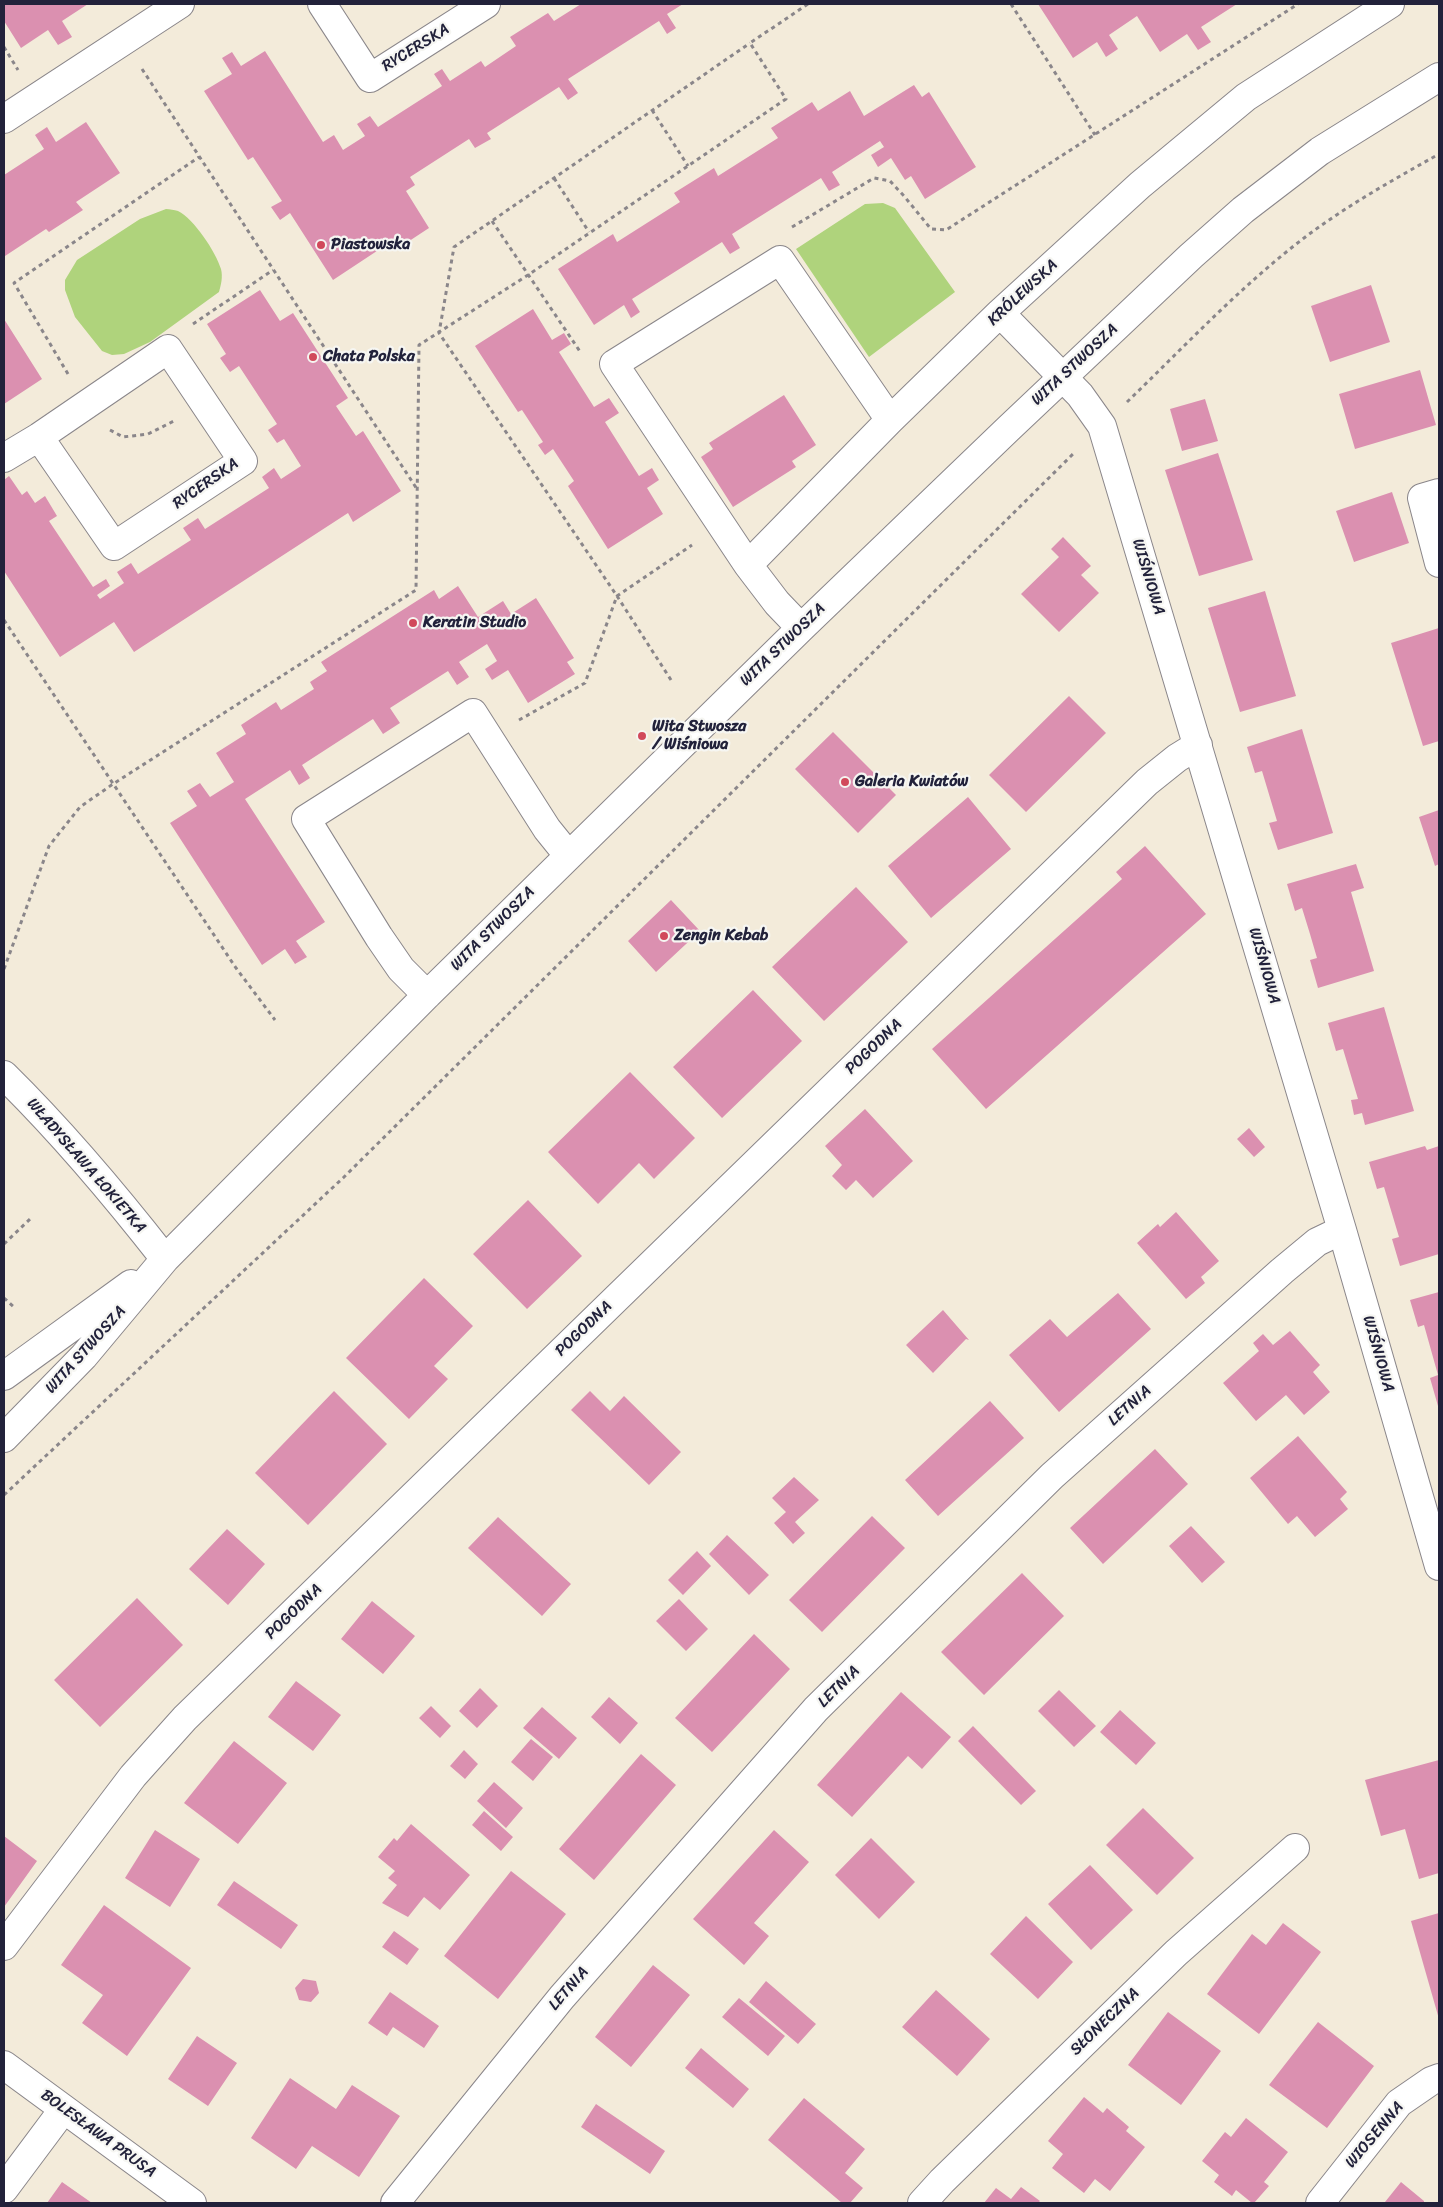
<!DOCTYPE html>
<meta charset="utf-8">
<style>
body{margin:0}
#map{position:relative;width:1443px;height:2207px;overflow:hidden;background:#f3ebda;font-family:Sriracha,sans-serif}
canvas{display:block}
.frame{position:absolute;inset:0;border:5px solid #22223b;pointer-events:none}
</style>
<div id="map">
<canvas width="1443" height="2207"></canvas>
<div class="frame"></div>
</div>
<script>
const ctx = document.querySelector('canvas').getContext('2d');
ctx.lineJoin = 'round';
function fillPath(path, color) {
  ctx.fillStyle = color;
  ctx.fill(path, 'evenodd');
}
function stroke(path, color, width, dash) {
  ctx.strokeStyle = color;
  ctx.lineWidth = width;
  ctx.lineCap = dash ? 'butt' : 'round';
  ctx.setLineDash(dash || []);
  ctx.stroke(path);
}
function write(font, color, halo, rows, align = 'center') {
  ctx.font = font + ' Sriracha,sans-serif';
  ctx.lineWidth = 4.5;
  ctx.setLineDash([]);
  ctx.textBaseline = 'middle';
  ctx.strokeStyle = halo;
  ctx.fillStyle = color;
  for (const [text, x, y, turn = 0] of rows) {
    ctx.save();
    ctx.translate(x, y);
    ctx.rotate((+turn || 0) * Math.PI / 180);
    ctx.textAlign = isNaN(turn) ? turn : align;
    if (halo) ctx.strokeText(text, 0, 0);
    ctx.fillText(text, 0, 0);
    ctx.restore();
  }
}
fillPath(new Path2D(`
 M883,203L895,208L955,292L869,357L796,249L865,204Z
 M166,209C170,209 174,210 178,211C194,219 216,252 221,269C223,277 221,285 219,292L150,342L124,354L112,355L102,351L75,317L65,290V280L77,260L140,219Z`), '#afd37c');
fillPath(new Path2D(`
 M4,4H88L62,21L72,37L58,45L48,30L21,48L4,21Z
 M581,4H683L667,14L676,28L667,34L659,21L568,79L578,93L568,100L559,87L487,133L491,139L475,148L469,139L410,177L415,185L406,191L429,228L394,251L389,243L333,280L290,213L280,220L271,207L282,201L253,157L248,160L204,91L232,74L222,58L232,52L241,66L265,51L323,142L334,135L343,150L365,136L357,124L370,116L378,127L442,86L434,74L442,69L450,81L481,61L485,67L516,46L510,37L548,13L554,21Z
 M1038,4H1237L1201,27L1211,42L1198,50L1187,34L1160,52L1137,16L1109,35L1118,49L1106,57L1097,42L1073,58Z
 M914,85L922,97L929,92L976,167L925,199L911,176L905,180L891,158L878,167L871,155L884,147L880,141L832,172L840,185L829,191L821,178L732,234L740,248L730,254L722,242L632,299L640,312L631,318L624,305L594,325L558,269L613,234L617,242L680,202L674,193L714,168L718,176L778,138L771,128L812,102L818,111L850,91L864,116Z
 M86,122L120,173L76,202L83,210L49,232L46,229L5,256L4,175L44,149L35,135L47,127L56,142Z
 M1371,285L1390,342L1330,362L1311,306Z
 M260,290L280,321L293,313L348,398L336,406L356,436L363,431L401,491L353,522L348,513L134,652L114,622L60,657L4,571V480L9,476L22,495L27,491L35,503L45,496L57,516L49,521L93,587L106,579L110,586L97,595L100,599L124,583L117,572L131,563L138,574L191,540L183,528L198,518L205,529L269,488L262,477L274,468L281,479L301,466L284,439L277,443L268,430L277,424L239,366L230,372L220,358L226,354L207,324Z
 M533,309L552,340L564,333L571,344L559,352L594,407L609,398L619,413L605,422L639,476L652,468L659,480L647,488L663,514L608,549L568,486L574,481L553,449L545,455L538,445L543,442L522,410L518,412L475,346Z
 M4,319L42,379L4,404Z
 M1420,370L1436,425L1355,449L1339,394Z
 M784,395L816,445L792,461L796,467L733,507L701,457L713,449L709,443Z
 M1205,399L1218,441L1182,451L1170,409Z
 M1218,453L1253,560L1199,576L1165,470Z
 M1392,492L1409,543L1354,562L1336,511Z
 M1063,537L1091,566L1081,575L1099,593L1059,632L1021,594L1059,557L1051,549Z
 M458,586L478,617L503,601L511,614L536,598L574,658L567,662L575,674L528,703L508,670L492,680L485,669L497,661L487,644L459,662L469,677L457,685L448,671L390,708L400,723L383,734L373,719L302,765L310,778L299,785L290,770L245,799L325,922L296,941L307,957L295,964L285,949L262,965L170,823L197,806L187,791L200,783L210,797L234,782L216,753L246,734L241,725L276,702L281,710L314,689L310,682L327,671L321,662L434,590L439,599Z
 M1265,591L1296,696L1240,712L1208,608Z
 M1439,628V741L1423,746L1391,643Z
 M1069,696L1106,733L1026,812L989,775Z
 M1302,729L1333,833L1278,850L1269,823L1277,821L1262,771L1255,773L1247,747Z
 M833,732L896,795L858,833L795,769Z
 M968,797L1011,849L931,918L888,866Z
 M1439,810V864L1435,866L1419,817Z
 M1145,846L1206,914L986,1109L932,1049L1122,879L1116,872Z
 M1356,864L1364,888L1351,892L1374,971L1318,988L1310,960L1317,958L1310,934L1302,908L1295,911L1287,884Z
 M856,887L908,942L824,1021L772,967Z
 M671,900L700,931L656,972L628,941Z
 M753,990L802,1041L722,1118L673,1067Z
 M1384,1007L1414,1111L1365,1125L1362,1113L1354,1115L1351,1100L1358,1099L1343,1049L1336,1051L1328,1023Z
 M630,1072L695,1138L654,1179L639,1163L598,1204L548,1152Z
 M865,1109L913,1161L873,1198L856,1180L846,1190L832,1176L842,1165L825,1146Z
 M1249,1128L1265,1147L1254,1157L1237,1139Z
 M1425,1146L1427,1150L1439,1146V1254L1400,1266L1392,1239L1399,1237L1384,1187L1377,1189L1369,1162Z
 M528,1200L582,1256L527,1309L473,1254Z
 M1176,1212L1219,1261L1201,1277L1205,1283L1186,1299L1137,1243L1158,1224L1160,1227Z
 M424,1278L473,1326L434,1366L448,1379L409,1419L346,1358Z
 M1439,1292V1405L1438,1406L1430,1378L1438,1375L1424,1325L1418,1327L1410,1300Z
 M1118,1293L1151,1329L1059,1412L1009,1355L1050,1319L1067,1337Z
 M943,1310L969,1340L966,1339L933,1373L906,1345Z
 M1290,1331L1320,1365L1313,1372L1330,1392L1304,1415L1286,1395L1256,1421L1223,1383L1259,1351L1253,1343L1263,1334L1273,1345Z
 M334,1391L387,1444L308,1525L255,1473Z
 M590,1391L610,1411L624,1396L681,1452L649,1485L571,1410Z
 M990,1401L1024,1438L938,1516L905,1480Z
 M1298,1436L1347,1492L1340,1499L1348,1509L1315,1537L1297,1516L1288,1524L1250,1478Z
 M1155,1449L1188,1484L1103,1564L1070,1528Z
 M794,1477L819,1500L795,1522L805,1533L793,1544L774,1523L786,1512L772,1498Z
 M872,1516L905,1548L822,1632L789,1600Z
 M498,1517L571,1584L542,1616L468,1548Z
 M1191,1526L1225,1562L1202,1583L1169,1546Z
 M227,1529L265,1564L228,1605L189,1569Z
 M727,1535L769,1575L749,1595L709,1554Z
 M697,1551L711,1566L683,1595L668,1580Z
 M1022,1573L1064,1616L984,1695L941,1652Z
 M137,1598L183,1645L100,1727L54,1680Z
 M679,1599L708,1629L686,1651L656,1621Z
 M372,1601L415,1636L383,1674L341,1639Z
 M754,1634L790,1669L712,1752L675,1718Z
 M296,1681L341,1715L313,1751L268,1717Z
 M480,1688L498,1706L477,1728L459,1711Z
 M1059,1690L1096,1726L1074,1747L1038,1711Z
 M901,1692L951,1737L922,1769L908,1756L852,1817L817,1785Z
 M609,1697L638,1723L620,1744L591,1717Z
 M431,1706L451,1726L440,1738L419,1718Z
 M542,1707L577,1738L559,1759L523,1728Z
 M1120,1710L1156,1743L1136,1765L1100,1732Z
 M973,1726L1036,1791L1021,1805L958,1741Z
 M531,1739L553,1757L533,1781L511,1762Z
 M234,1741L287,1783L238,1844L184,1803Z
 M464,1750L478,1764L465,1779L450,1766Z
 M641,1754L676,1785L594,1880L559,1849Z
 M1439,1760V1873L1419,1879L1405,1829L1381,1836L1365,1780Z
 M494,1782L523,1808L506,1828L477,1801Z
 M1143,1808L1194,1858L1157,1895L1106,1845Z
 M484,1811L513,1837L501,1851L472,1825Z
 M411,1824L470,1875L440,1910L424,1897L408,1917L382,1903L397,1885L388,1878L395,1871L378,1857L394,1838L397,1841Z
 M155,1830L200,1859L170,1907L125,1878Z
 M774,1830L809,1862L754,1923L769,1936L744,1965L693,1919Z
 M4,1836L37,1861L4,1907Z
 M871,1838L915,1882L879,1919L835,1875Z
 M1090,1865L1133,1910L1091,1950L1048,1904Z
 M511,1871L566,1914L498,1999L444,1956Z
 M234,1881L298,1925L281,1949L217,1905Z
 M104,1905L191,1968L127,2056L82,2023L103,1995L61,1965Z
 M1439,1913V2019L1411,1921Z
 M1026,1916L1073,1962L1038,1999L990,1954Z
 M1283,1923L1321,1952L1259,2034L1207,1994L1252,1934L1266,1945Z
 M394,1931L419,1949L407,1965L382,1947Z
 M653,1965L690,1995L631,2067L595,2037Z
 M303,1979L316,1981L319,1993L311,2002L299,2000L295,1988Z
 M766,1981L816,2024L798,2044L749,2002Z
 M936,1990L990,2039L957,2076L902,2027Z
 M390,1992L439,2026L424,2048L393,2027L387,2036L368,2023Z
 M739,1998L785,2036L768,2056L722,2017Z
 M1168,2012L1221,2051L1181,2105L1128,2065Z
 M1318,2022L1374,2066L1327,2128L1269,2085Z
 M197,2036L237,2063L208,2106L168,2079Z
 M701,2048L749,2089L733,2108L685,2068Z
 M290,2078L336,2109L352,2085L400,2116L359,2177L312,2146L296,2169L251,2138Z
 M1084,2097L1103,2113L1107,2108L1129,2127L1126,2131L1145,2147L1110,2191L1095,2179L1084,2193L1052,2168L1063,2154L1048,2141Z
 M804,2098L865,2149L845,2173L863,2188L850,2203H842L768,2140Z
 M596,2104L665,2151L650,2174L581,2127Z
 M1246,2118L1288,2152L1264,2182L1269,2186L1254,2203H1252L1236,2190L1232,2196L1214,2182L1219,2175L1202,2161L1225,2132L1231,2137Z
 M62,2182L92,2203H47Z
 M1401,2182L1424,2201V2203L1385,2202Z
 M1021,2187L1040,2201L1038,2203H984L996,2188L1011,2199Z`), '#db90b0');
const minor = new Path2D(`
 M322,4L370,78L486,4
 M4,119L180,4
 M1000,313L1080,395L1102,426L1342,1230L1439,1566
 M4,458L39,437L168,349L243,461L114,546L39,437
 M1439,493L1422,498L1439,563
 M748,565L614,364L780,260L890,420
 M801,628L777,603L748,565L890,420L1000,313L1140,185L1246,97L1390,4
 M427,995L401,969L379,937L306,819L473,713L547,829L568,855
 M4,1075C62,1132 115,1195 165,1259
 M4,1376L131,1284
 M4,1438L84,1356L165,1259L427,995L801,628L1008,429L1191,256L1243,210L1320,151L1439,77
 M4,1946L133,1776L185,1718L1147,782L1177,758L1198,745
 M4,2065L192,2203
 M4,2189L63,2110
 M395,2203L562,1997L816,1709L1052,1476L1282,1271L1317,1242L1342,1230
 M922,2203L942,2181L1176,1953L1295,1848
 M1320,2203L1399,2103L1431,2081L1439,2078`);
stroke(minor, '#8a868a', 30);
stroke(new Path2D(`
 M1011,4L1095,135
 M4,47L18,70
 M142,69L417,489
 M652,110L688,166
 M554,178L589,232
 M492,221L581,353
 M792,227L874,178L890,181L904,196L931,229L946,230L1298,4
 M193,324L273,270
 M68,374L14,283L199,157
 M1127,402C1185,346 1240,287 1304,238C1346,206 1393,180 1439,154
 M110,430L123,437L148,434L174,421
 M4,620L236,968L275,1020
 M671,680L617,596L439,333L454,247L750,43
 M519,720L585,683L617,596L692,545
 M4,969L49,846L80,807L113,784L416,590L419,345L528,275L786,99L750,43L808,4
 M4,1244L30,1219
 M4,1298L15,1308
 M4,1495L344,1177L1074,453`), '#8a868a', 3, [4, 4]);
stroke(minor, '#fff', 28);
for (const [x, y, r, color] of [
 [321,245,5,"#d1495b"],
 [313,357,5,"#d1495b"],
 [413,623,5,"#d1495b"],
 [642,736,5,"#d1495b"],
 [845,782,5,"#d1495b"],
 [664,936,5,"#d1495b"]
]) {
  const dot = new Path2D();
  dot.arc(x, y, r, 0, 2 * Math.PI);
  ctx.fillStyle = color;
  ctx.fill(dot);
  stroke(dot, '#f6f6f2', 2);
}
write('16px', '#22223b', '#f6f6f2', [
 ["RYCERSKA",416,48,-32],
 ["KRÓLEWSKA",1023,293,-43],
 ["WITA STWOSZA",1075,365,-43],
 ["RYCERSKA",206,484,-35],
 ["WIŚNIOWA",1148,577,73],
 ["WITA STWOSZA",783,645,-44],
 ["WITA STWOSZA",493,929,-45],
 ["WIŚNIOWA",1264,966,74],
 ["POGODNA",874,1047,-44],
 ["WŁADYSŁAWA ŁOKIETKA",86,1166,49],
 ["POGODNA",584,1329,-44],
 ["WITA STWOSZA",86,1350,-48],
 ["WIŚNIOWA",1378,1354,74],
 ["LETNIA",1130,1406,-42],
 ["POGODNA",294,1612,-44],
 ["LETNIA",839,1687,-45],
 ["LETNIA",569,1989,-49],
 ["SŁONECZNA",1105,2022,-44],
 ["BOLESŁAWA PRUSA",98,2134,36],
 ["WIOSENNA",1375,2135,-50]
]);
write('bold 16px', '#22223b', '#f6f6f2', [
 ["Piastowska",331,245],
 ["Chata Polska",323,357],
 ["Keratin Studio",423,623],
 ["Wita Stwosza",652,727],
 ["/ Wiśniowa",652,745],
 ["Galeria Kwiatów",855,782],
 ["Zengin Kebab",674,936]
], 'left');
</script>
